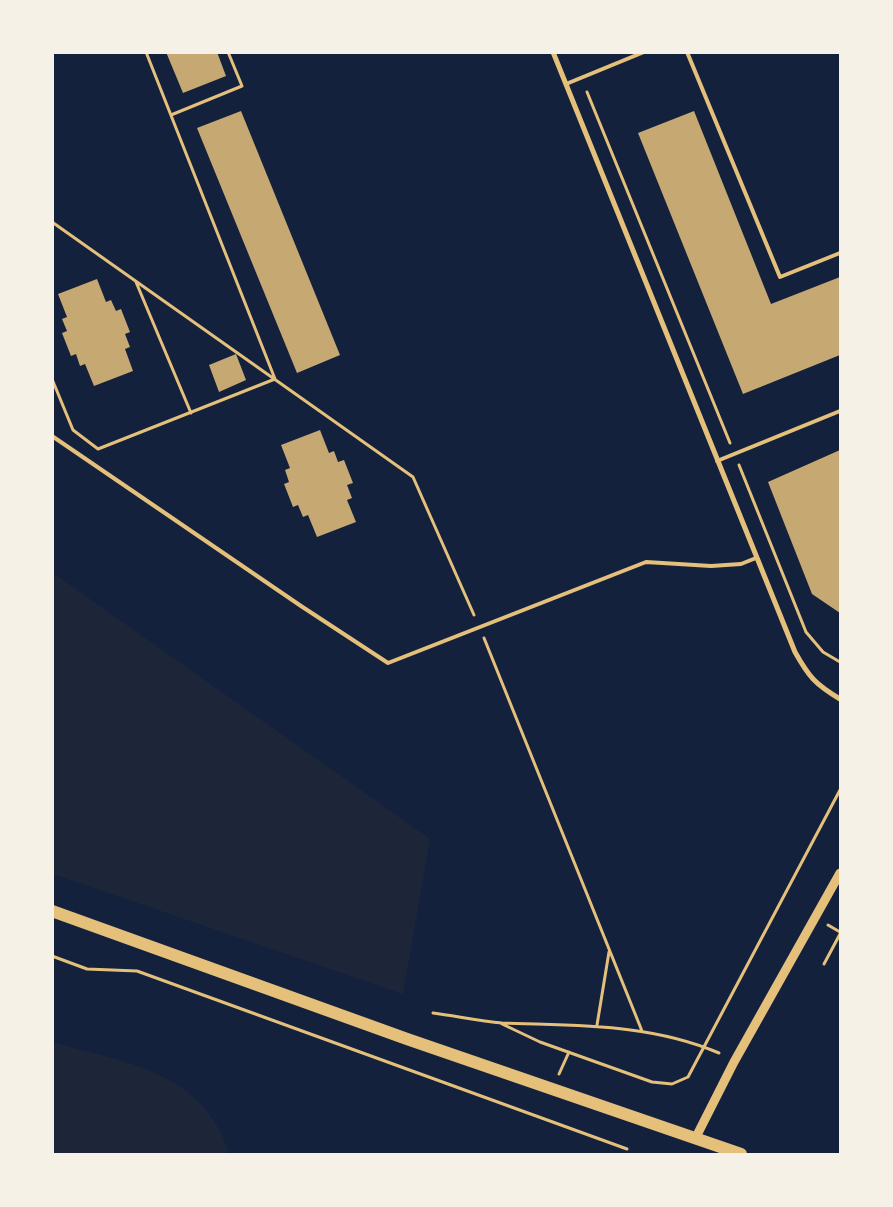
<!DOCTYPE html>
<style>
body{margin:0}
#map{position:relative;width:893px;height:1207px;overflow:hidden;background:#14213d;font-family:"PT Serif",serif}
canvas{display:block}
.frame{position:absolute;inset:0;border:54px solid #f6f1e7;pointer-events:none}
</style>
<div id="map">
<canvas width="893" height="1207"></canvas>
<div class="frame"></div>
</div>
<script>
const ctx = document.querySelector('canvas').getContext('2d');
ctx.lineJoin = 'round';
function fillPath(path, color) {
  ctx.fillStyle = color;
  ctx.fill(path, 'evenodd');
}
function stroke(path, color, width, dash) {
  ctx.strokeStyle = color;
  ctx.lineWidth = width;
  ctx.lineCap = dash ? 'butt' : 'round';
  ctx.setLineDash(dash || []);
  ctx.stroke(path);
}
fillPath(new Path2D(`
 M53,573L430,839L403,994L53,874Z
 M52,1042C125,1063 205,1071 229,1154H53Z`), '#1d2539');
fillPath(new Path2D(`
 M166,52H217L226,76L183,93Z
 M241,111L340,355L297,373L197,128Z
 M694,111L771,304L840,277V355L743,394L638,133Z
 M97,279L106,302L111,300L116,311L121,309L130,332L125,334L130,347L125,349L133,371L94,386L85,364L80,366L76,354L71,356L62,333L67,331L62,319L67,317L58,294Z
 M236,354L246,380L219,392L209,365Z
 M320,430L329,453L334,451L338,462L344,460L353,483L347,485L352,498L347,500L356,522L317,537L308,515L303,517L298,505L293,507L284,484L289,482L285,470L290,468L281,445Z
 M840,450V613L812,594L768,482Z`), '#c6a872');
stroke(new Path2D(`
 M587,92L730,443
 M171,115L242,86L228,52
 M52,222L413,477L474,615
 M136,282L191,413
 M52,379L73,430L98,449L275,379L146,52
 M739,465L806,632L823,652L840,662
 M484,638L642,1031
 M828,925L840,932
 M52,956L87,969L137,971L627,1149
 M824,964L840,934
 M433,1013C456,1016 479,1021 502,1023C576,1026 649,1023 719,1053
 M500,1023L540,1042L652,1082L672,1084L688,1077L840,790
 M597,1025L609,952
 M559,1074L569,1052`), '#e5c07b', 3);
stroke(new Path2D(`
 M687,52L780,277L840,253
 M566,84L644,52
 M52,436L301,606L388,663L646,562L711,566L741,564L756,558
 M717,461L840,411`), '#e5c07b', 4);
stroke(new Path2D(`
 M553,52L795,652C809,677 815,684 840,699`), '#e5c07b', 5);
stroke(new Path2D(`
 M695,1139L734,1062L840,873`), '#e5c07b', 9);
stroke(new Path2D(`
 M52,911L407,1039L741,1154`), '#e5c07b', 12);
</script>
